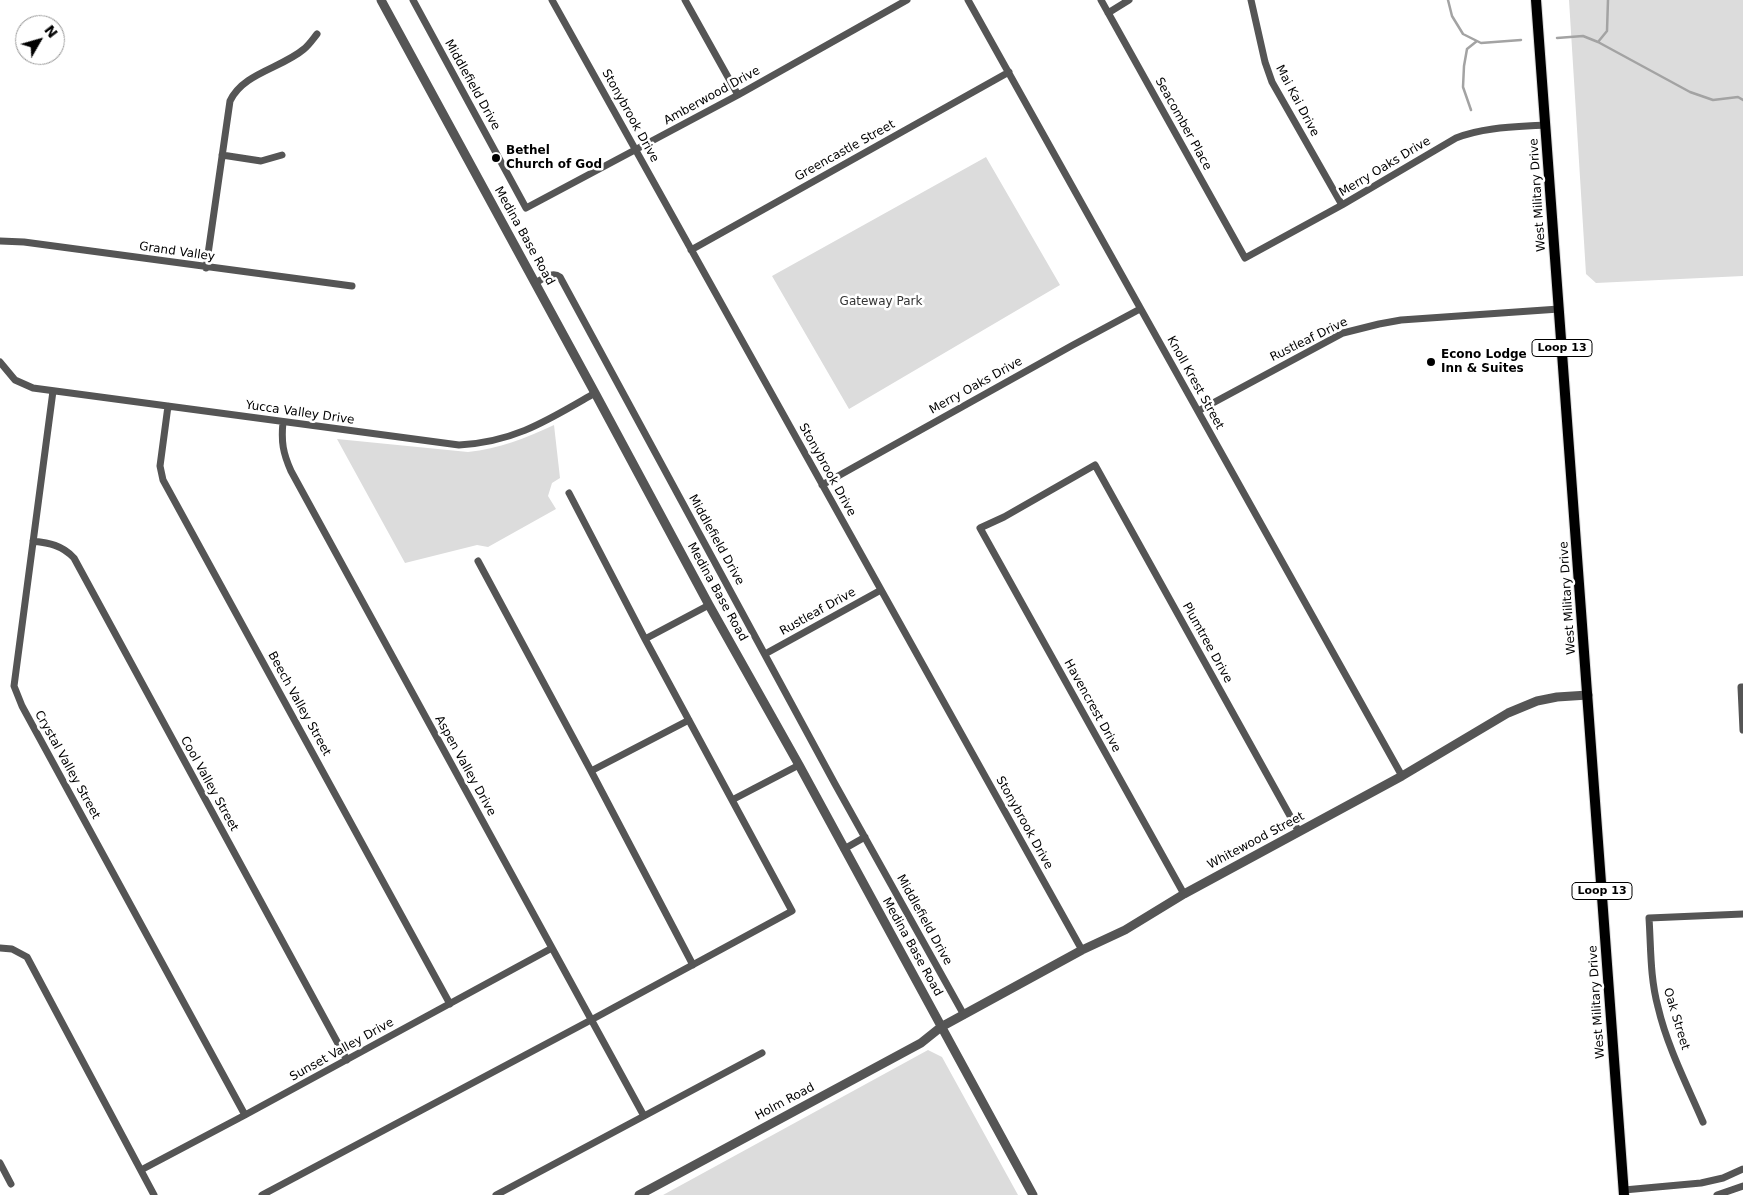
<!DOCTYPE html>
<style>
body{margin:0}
#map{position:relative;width:1743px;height:1195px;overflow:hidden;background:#fff;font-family:"DejaVu Sans",sans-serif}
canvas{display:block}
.north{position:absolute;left:15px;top:15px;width:50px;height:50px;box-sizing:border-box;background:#fff;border:1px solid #999;border-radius:50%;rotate:52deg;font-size:14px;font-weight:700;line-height:20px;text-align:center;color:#000}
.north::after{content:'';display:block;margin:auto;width:18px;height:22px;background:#000;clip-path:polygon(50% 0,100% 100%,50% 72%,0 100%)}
</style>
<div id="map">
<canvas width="1743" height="1195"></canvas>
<div class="north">N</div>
</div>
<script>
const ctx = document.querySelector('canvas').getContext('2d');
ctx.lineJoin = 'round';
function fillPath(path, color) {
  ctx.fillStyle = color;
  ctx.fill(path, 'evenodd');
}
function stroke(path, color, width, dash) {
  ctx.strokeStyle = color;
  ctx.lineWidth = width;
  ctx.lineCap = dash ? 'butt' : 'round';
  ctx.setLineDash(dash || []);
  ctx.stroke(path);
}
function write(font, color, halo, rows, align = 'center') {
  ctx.font = font + ' "DejaVu Sans",sans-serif';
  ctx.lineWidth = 5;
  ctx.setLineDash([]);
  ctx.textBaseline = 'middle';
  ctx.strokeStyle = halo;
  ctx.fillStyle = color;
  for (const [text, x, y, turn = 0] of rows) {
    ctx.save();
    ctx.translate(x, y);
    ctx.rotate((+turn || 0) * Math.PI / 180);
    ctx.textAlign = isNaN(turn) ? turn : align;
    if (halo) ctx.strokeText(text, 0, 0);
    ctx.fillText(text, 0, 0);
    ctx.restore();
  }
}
fillPath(new Path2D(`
 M1569,0H1743V276L1596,283L1586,274Z
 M986,157L1060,285L849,409L772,276Z
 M554,425L560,478L552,483L548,496L556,509L488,547L477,545L405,563L337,439L468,452C499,449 526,438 554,425Z
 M928,1050L942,1057L1018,1195H663Z`), '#dcdcdc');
stroke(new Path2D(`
 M1448,0L1452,16L1463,34L1481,43L1521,40
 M1608,0L1607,31L1598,42L1690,92L1713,100L1738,97L1743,100
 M1557,38L1583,36L1598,42
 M1471,110L1463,87L1464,66L1467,49L1477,41`), '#a3a3a3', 2.5);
const primary = new Path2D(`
 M1536,0L1624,1195`);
stroke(primary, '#dbdbdb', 12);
stroke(new Path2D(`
 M413,0L526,208L738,95L907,0
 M552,0L1082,950
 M685,0L738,95
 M968,0L1402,776
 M1101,0L1245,258L1342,205L1456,138C1484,127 1515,127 1545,125
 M1251,0L1265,62L1272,82L1342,205
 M1108,13L1129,0
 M222,155L261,161L282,155
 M0,241L24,242L352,286
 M691,250L1009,72
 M206,268L230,101C243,73 282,68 304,49C309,45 313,39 317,34
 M535,283C543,279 552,271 560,277L835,784L964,1015
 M0,362L15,380L33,388L459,445C515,442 548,420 595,393
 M53,391L14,686L22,706L245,1115
 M168,406L160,466L163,480L450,1004
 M1198,411L1343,333L1379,324L1401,320L1559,309
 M283,422C281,442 283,453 291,471L644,1116
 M822,485L1073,345L1140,309
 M33,541C49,543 62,545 74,558L347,1060
 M478,561L591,771L693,965
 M645,639L709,605
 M765,654L881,590
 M1743,687H1741L1743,730
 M591,771L689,720
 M732,800L799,765
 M844,849L865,837
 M1184,894L980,528L1004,517L1095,465L1299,832
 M0,948L12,949L27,957L154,1195
 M1703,1122C1687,1085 1667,1046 1658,1007C1650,978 1651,948 1649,918L1743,914
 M0,1163L11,1184
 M141,1170L245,1115L552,948
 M1624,1190L1701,1183L1723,1178L1743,1169
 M262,1195L591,1020L792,911L645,639L569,493
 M496,1195L762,1053
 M1717,1195L1743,1186`), '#555', 7);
stroke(new Path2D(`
 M381,0L595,393L709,605L799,765L1033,1195
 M639,1195L921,1043L941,1027L1082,950L1125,930L1184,894L1402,776L1508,713L1537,701L1557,697L1588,695`), '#555', 9);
stroke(primary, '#000', 10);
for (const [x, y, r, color] of [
 [496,158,5,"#000"],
 [1431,362,5,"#000"]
]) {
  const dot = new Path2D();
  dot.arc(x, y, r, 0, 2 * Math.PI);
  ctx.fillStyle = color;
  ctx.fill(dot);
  stroke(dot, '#fff', 2);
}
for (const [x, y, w] of [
 [1562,348,60],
 [1602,891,60]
]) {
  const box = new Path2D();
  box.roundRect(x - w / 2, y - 8.5, w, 17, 4);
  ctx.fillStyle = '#fff';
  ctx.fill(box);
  stroke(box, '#000', 1);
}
write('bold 11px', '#000', null, [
 ["Loop 13",1562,348],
 ["Loop 13",1602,891]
]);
write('12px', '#000', '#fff', [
 ["Middlefield Drive",472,85,61],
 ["Amberwood Drive",712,96,-29],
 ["Mai Kai Drive",1297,101,62],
 ["Stonybrook Drive",630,116,61],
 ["Seacomber Place",1183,124,61],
 ["Greencastle Street",845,151,-29],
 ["Merry Oaks Drive",1385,167,-31],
 ["West Military Drive",1538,195,-94],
 ["Medina Base Road",524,236,61],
 ["Grand Valley",177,252,8],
 ["Rustleaf Drive",1309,340,-26],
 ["Knoll Krest Street",1195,383,61],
 ["Merry Oaks Drive",976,386,-29],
 ["Yucca Valley Drive",300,413,8],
 ["Stonybrook Drive",827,470,61],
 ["Middlefield Drive",716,540,61],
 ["Medina Base Road",717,592,61],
 ["West Military Drive",1568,598,-94],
 ["Rustleaf Drive",818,612,-29],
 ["Plumtree Drive",1207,643,61],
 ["Beech Valley Street",299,704,61],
 ["Havencrest Drive",1092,706,61],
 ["Crystal Valley Street",67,765,61],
 ["Aspen Valley Drive",465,766,61],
 ["Cool Valley Street",209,784,61],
 ["Stonybrook Drive",1024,823,61],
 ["Whitewood Street",1256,841,-28],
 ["Middlefield Drive",924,920,61],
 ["Medina Base Road",912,947,61],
 ["West Military Drive",1597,1002,-94],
 ["Oak Street",1676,1019,73],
 ["Sunset Valley Drive",342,1050,-29],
 ["Holm Road",785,1102,-28]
]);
write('bold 12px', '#000', '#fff', [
 ["Bethel",506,151],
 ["Church of God",506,165],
 ["Econo Lodge",1441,355],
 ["Inn & Suites",1441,369]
], 'left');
write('12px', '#333', '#fff', [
 ["Gateway Park",881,302]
]);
</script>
